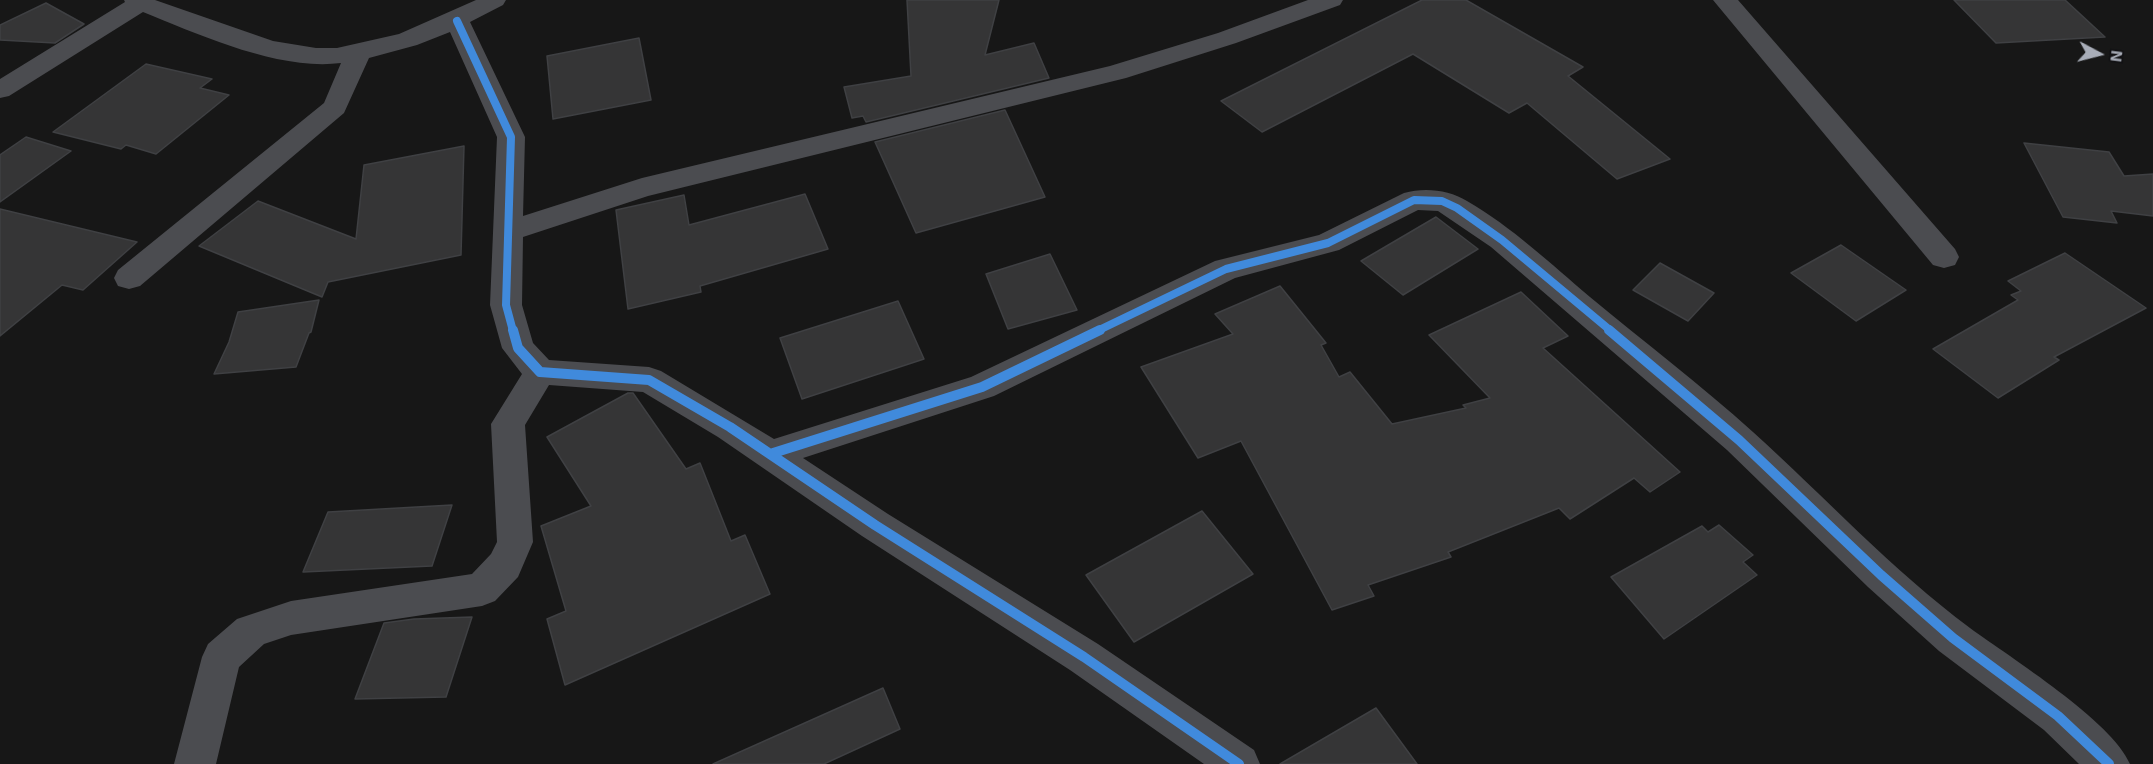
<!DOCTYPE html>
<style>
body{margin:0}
#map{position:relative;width:2153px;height:764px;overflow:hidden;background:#171717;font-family:"Exo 2",sans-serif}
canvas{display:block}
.north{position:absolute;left:2069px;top:24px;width:60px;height:60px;-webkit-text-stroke:4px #111113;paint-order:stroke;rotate:97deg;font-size:16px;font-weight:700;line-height:24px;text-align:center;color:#a8adb8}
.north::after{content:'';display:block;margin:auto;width:21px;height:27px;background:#a8adb8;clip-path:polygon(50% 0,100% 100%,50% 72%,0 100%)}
</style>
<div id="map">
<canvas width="2153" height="764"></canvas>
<div class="north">N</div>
</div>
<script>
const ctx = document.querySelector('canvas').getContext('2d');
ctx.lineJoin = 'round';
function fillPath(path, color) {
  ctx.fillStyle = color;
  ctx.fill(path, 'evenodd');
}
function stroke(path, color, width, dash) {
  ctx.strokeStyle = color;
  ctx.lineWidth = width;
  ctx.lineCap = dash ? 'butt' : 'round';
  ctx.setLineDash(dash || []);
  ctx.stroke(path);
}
const building = new Path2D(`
 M907,0H999L985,55L1034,43L1049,78L866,122L863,116L852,118L844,87L911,76Z
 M1422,0H1466L1583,67L1568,76L1670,159L1617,179L1527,103L1509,113L1413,54L1262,132L1221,101Z
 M1954,0H2065L2105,37L1996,43Z
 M46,3L84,24L55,43L0,40V25Z
 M639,38L651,100L553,119L547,56Z
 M146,64L212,79L200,88L229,95L156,154L126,145L121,149L53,132Z
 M1005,110L1045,197L916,233L875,142Z
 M26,137L71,151L0,202V155Z
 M2024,143L2109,152L2124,176L2153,174V216L2111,211L2117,223L2063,217Z
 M464,146L461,255L328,282L322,297L199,246L258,201L356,239L364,165Z
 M805,194L828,249L700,286L701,292L628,309L616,210L684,195L689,225Z
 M0,209L137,242L83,290L62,285L0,336Z
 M1436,217L1478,249L1403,295L1361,261Z
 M1841,245L1906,290L1856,321L1791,273Z
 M2065,253L2146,308L2054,357L2059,360L1998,398L1933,349L2018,300L2011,295L2021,291L2008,281Z
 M1050,254L1077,310L1008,329L986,274Z
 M1660,263L1714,293L1688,321L1633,290Z
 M1280,286L1326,343L1321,345L1339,377L1350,372L1392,424L1466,408L1463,405L1490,398L1429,335L1521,292L1568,336L1543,348L1680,472L1650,492L1634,478L1570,519L1559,508L1448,552L1451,557L1368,585L1374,596L1332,610L1241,441L1198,458L1141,367L1233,334L1215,314Z
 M319,300L311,332L309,333L296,367L214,374L229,342L238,312Z
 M898,301L924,359L802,399L780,338Z
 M628,393H633L686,469L700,463L731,541L745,535L770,594L565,685L547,619L566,611L541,526L591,506L547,437Z
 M452,505L432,566L303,572L328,512Z
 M1202,511L1253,574L1134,642L1086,575Z
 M1719,525L1753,555L1743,562L1757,575L1664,639L1611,577L1702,526L1708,532Z
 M472,617L446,697L355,699L384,623L414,619Z
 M883,688L900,729L824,764H713Z
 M1376,708L1417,764H1280Z`);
fillPath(building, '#353536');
stroke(building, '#3f4043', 1.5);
fillPath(new Path2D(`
 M124,0H155L273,41L316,48H337L399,34L476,0H506L503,5L470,22L525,137L523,216L642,178L1110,66L1218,33L1308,0H1343L1340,5L1236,43L1126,78L648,196L523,237L522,305L533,343L549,360L649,367L661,371L774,439L971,377L1215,261L1319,235L1404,193C1425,187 1449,190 1467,201C1512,227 1551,264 1590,297C1644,342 1701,385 1753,432C1825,497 1892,570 1970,628C2011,658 2112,721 2130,764H2079L2044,730L1939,651L1868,587L1727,450L1491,247L1438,211L1418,210L1339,250L1235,278L994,396L803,458L888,514L1098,644L1254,750L1260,764H1204L1070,670L862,536L718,437L643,392L549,385L525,425L533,542L518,577L495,601L482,606L291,635L264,644L239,667L216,764H174L202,657L208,644L237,619L291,601L472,574L491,554L497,542L491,424L522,374L502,348L490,305L497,137L450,32L417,45L369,58L344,113L140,286L129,289L118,286L114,278L118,270L324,103L341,63C279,71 200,35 143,12L9,96L0,98V79L125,2Z
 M1713,0H1738L1955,249L1959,257L1955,265L1944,268L1933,265Z`), '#4b4c50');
stroke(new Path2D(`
 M457,21L511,137L506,305L513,331
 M1097,331L1226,269L1328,243L1414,200L1442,201L1457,208L1502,240L1611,331`), '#408adc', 8);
stroke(new Path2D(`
 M513,330L518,348L540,372L649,380L730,427L875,525L1084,657L1239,764
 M1609,330L1739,440L1881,575L1953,638L2058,716L2109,764
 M770,454L982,387L1100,330`), '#408adc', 10);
</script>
